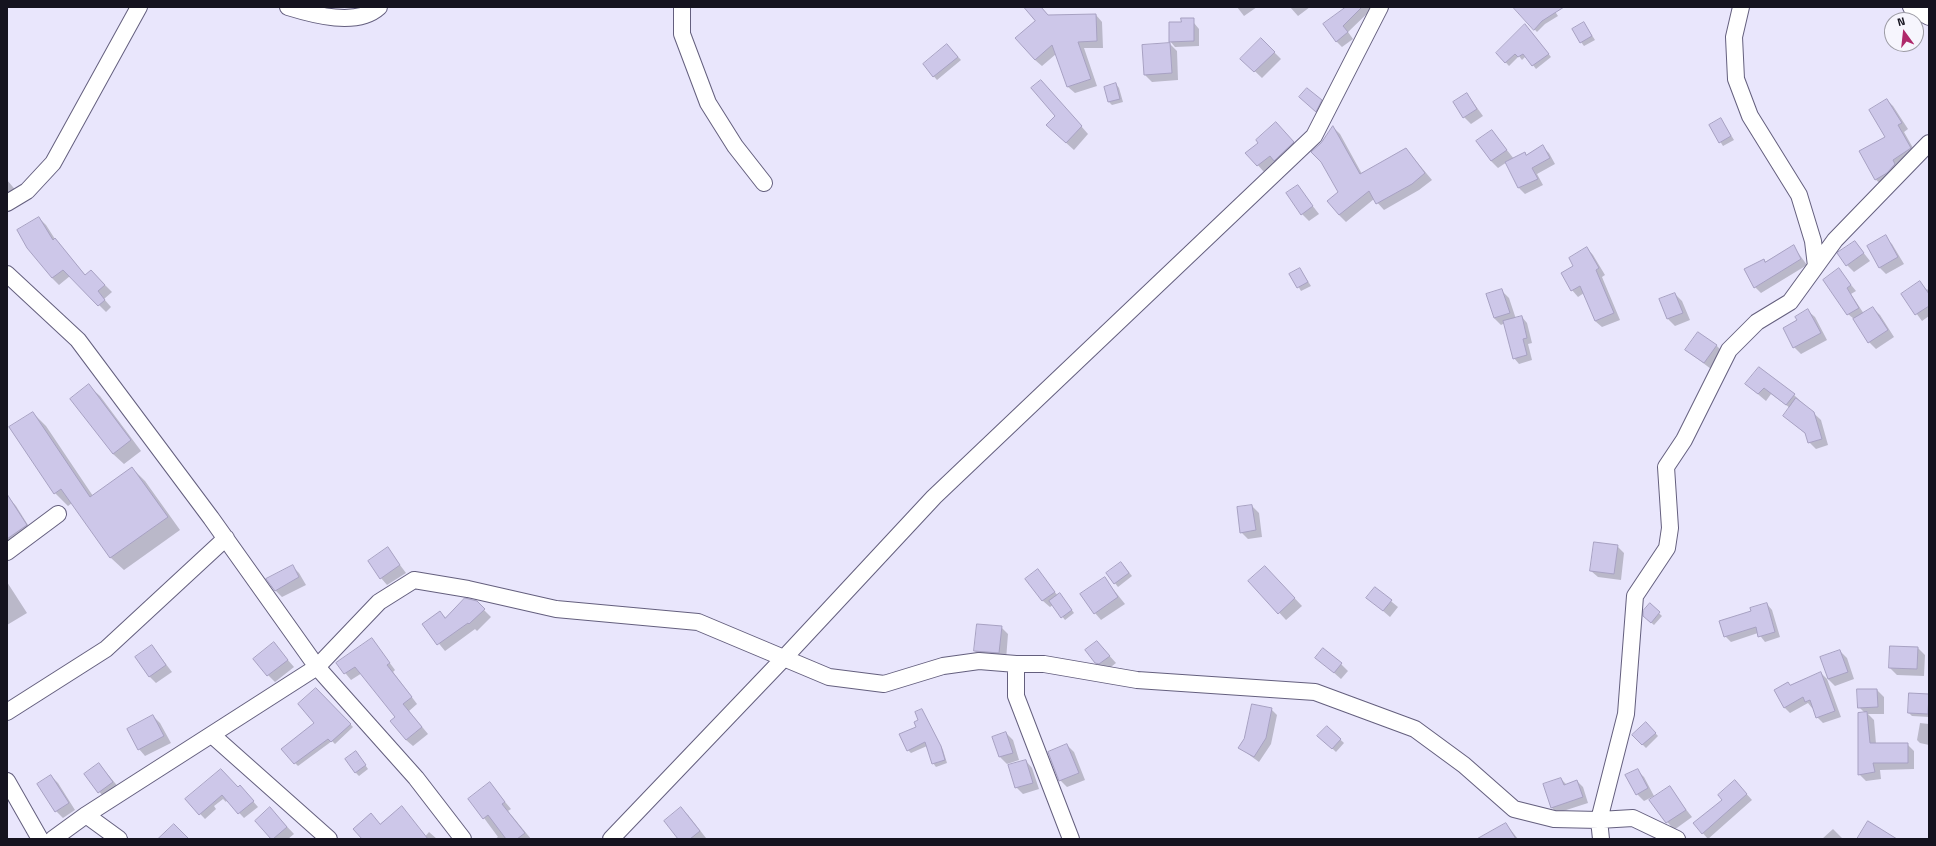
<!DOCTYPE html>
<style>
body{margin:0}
#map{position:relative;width:1936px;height:846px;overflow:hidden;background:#e9e6fc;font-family:"Titillium Web",sans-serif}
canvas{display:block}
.frame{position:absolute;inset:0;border:8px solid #15131f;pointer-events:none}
.north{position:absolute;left:1884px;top:12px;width:40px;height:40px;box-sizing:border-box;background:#f6f5fd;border:1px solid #9c9ba4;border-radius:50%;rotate:345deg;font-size:11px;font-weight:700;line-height:16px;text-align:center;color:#15131f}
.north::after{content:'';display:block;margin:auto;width:14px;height:18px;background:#af286b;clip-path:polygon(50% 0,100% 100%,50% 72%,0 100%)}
</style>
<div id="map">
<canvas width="1936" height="846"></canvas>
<div class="frame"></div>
<div class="north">N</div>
</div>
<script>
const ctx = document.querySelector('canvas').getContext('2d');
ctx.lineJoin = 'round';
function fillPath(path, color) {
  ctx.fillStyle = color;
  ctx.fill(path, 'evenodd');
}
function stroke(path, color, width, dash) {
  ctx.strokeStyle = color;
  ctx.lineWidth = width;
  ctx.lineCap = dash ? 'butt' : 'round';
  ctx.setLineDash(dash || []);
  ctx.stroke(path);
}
fillPath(new Path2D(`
 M1025,7H1041L1049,16L1096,15L1102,22L1103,48H1084L1097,86L1075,93L1068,87L1056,54L1042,66L1035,60L1037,21Z
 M1237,7H1257L1244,16Z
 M1290,7H1310L1298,16Z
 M1346,7H1374L1348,32L1353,39L1342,47L1336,41Z
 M1514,7H1552L1558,16L1545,24L1537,32Z
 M1194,23L1199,29V46L1175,47L1170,41Z
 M1584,23L1595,40L1584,46L1581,42Z
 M1528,28L1551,57L1536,69L1526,56L1522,60L1519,56L1509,66L1497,53Z
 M1261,39L1281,59L1262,78L1242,59Z
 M1170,44L1177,51L1178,80L1152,82L1145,75Z
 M950,48L961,60L937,80L924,65Z
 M1116,84L1119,88L1123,102L1112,105L1109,102Z
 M1048,88L1088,134L1074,150L1054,132L1056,116Z
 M1467,94L1483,116L1471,124L1464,117Z
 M1304,100L1321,101L1324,104L1319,114Z
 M1887,100L1893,106L1908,129L1904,132L1917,155L1882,185L1875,179L1886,137Z
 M1721,119L1734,140L1723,146L1710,125Z
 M1276,123L1299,148L1276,161L1264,172L1247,153L1259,143Z
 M1333,127L1340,134L1362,174L1406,149L1432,180L1419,190L1384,210L1374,199L1346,222L1339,215V192L1322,162L1321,143Z
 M1492,131L1514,159L1525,154L1527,156L1543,147L1549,153L1555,164L1537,174L1543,185L1525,194L1519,188L1507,162L1498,168L1491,161L1477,141Z
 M7,180L18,193L7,201Z
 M1297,186L1319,214L1309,221L1302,214Z
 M39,218L46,225L55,239L86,276L91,271L112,292L104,299L111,307L106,312L70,276L59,285L52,278Z
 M1885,237L1892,244L1904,264L1886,274L1879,267Z
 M1855,242L1870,261L1854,272L1847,265Z
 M1793,246L1807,265L1761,293L1755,287L1764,260L1766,262Z
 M1587,248L1593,255L1605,275L1602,277L1620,320L1602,327L1595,321L1584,293L1578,297L1572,290L1575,266Z
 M1300,269L1311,286L1301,291L1291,274Z
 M1839,270L1856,291L1851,294L1864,314L1873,308L1880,315L1894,337L1876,349L1869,342L1854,319L1848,314Z
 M1920,282L1927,290L1929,288V316L1922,321L1902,294Z
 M1502,291L1509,298L1516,319L1522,317L1527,323L1532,343L1528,344L1532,360L1519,364L1514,358L1505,323L1501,325L1494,318Z
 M1675,294L1682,301L1690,320L1675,326L1668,319Z
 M1808,311L1815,317L1827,340L1801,354L1794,347L1798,321Z
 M1716,345L1723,352L1711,369L1686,350Z
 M1746,384L1794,395L1821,420L1828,445L1816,449L1809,442L1807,435L1784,416L1790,408L1771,394L1766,401Z
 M89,386L100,396L141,451L124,464L113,454Z
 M33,413L46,426L93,496L132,468L145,481L180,530L124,570L111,558L72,503L68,506L55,493Z
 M10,499L16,506L33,533L7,550V501Z
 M1252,506L1259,513L1262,537L1248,539L1241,532Z
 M1617,546L1624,553L1621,580L1598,577L1591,571Z
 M388,549L406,573L387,585L381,578Z
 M292,566L299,573L306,585L282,597L275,590Z
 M1124,566L1132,576L1118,587L1107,573Z
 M1038,571L1058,596L1063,598L1074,613L1065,620L1053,605L1050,607L1043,601L1027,579Z
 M1272,574L1302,606L1286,620L1250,581Z
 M1105,579L1125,604L1101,620L1095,613Z
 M7,582L27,613L7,625Z
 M1375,588L1398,607L1390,617L1368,598Z
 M476,602L491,617L477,631L475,629L445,651L423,624L439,612L446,618Z
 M1767,604L1772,610L1780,637L1765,642L1758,633L1731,642L1725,636L1752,612Z
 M1650,605L1662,616L1654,625L1647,619Z
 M1001,627L1008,634L1006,660L982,658L975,651Z
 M372,639L395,670L393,672L417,704L409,711L428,734L413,746L406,740L396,717L362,673L351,680L337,663Z
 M1097,642L1116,663L1107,670H1103L1096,662Z
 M274,644L294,667L275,682L268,675Z
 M152,646L172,672L156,683L149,676Z
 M1918,648L1925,655L1924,676L1897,675L1890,668Z
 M1840,651L1847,658L1854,679L1835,686L1828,679Z
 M1317,658L1341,664L1348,671L1341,679Z
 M1821,673L1827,679L1841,717L1823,723L1817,717L1814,707L1812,708L1808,703L1790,713L1784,707L1791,686Z
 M316,689L353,727L335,744L332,741L298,766L282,750L315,723Z
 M1877,690L1884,697V714H1868L1874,720L1876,744H1907L1914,751V769L1880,770L1881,779L1866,781L1859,774L1865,713L1859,707Z
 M1928,695L1929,717L1912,716L1909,713Z
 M1271,709L1277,715L1271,744L1259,762L1240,748Z
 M922,710L943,750L947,763L936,767L933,763L927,746L911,753L908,750L918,727Z
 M153,716L160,723L171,743L145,756L139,749Z
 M1646,723L1658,736L1646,748L1633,735Z
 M1920,723L1929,724V745L1920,743L1917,740Z
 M1327,727L1344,743L1336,752L1319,736Z
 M1006,733L1013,740L1019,760L1007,764L1000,757L993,737Z
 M1067,745L1074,752L1085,780L1067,787L1060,780Z
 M359,756L368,769L359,776L356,773Z
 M1026,761L1032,768L1039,789L1023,794L1016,787Z
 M99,764L120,789L106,800L85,774Z
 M1637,770L1644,777L1654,796L1644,801L1637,794Z
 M51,776L58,783L75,810L63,818L56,811Z
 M1561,779L1567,785L1577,781L1583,787L1588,803L1557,813L1552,808Z
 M1735,781L1752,800L1708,839L1694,823L1723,801Z
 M490,784L511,809L508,811L531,839H495L498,837L470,799Z
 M238,788L245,792L258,807L244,818L227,800L226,802L223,799L214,806L216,809L205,819L186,799Z
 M1669,788L1692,817L1674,830L1650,801Z
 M681,809L688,815L706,838L679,839Z
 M277,816L294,834L288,839H272Z
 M1506,824L1518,839H1492Z
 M1833,829L1843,839H1822Z
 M429,832L437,839H423Z`), '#0003');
const building = new Path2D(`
 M1024,7H1041L1048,15L1096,14L1097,41L1078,42L1091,79L1067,87L1052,45L1035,60L1015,38L1035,21Z
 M1346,7H1362L1343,26L1348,32L1336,42L1323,24Z
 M1513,7H1564L1542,21L1534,30Z
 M1181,18H1194V41L1169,42V22H1181Z
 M1584,22L1592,36L1580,43L1572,29Z
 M1525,24L1549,54L1532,66L1523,54L1518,57L1515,54L1505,63L1496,53Z
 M1261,38L1275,52L1254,72L1240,59Z
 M1170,43L1172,73L1144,75L1142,45Z
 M947,44L958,57L933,77L923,64Z
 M1041,80L1082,126L1066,143L1046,125L1055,116L1031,88Z
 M1116,83L1120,99L1108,102L1104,87Z
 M1307,88L1322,100L1316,112L1299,97Z
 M1467,93L1477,109L1463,118L1453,102Z
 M1887,99L1902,123L1898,125L1911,148L1893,160L1895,164L1887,173L1875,180L1859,151L1885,137L1869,110Z
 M1721,118L1731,136L1719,143L1709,125Z
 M1276,122L1294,142L1274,161L1270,156L1257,166L1245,153L1258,143L1256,140Z
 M1333,126L1360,174L1406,148L1425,173L1412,184L1376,204L1369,191L1339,215L1327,201L1338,192L1321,162L1311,152L1321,143Z
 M1492,130L1507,150L1491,161L1476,141Z
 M1543,145L1550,158L1532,168L1538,179L1518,188L1505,162L1525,152L1526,155Z
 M1298,185L1313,206L1301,215L1286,193Z
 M39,217L53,240L55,238L85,275L91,270L105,285L98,291L105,300L98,306L63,270L52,278L27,248L17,230Z
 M1886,235L1898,257L1879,268L1867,246Z
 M1855,241L1864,253L1846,266L1837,253Z
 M1794,245L1801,259L1754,288L1744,269L1764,259L1765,262Z
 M1587,247L1599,268L1596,270L1614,313L1595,321L1580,286L1571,291L1561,273L1573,266L1569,258Z
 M1300,268L1308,282L1297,288L1289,274Z
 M1839,268L1851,285L1847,288L1859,308L1847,315L1823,280Z
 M1920,281L1929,294V306L1915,315L1901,294Z
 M1502,289L1510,313L1494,318L1486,294Z
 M1675,293L1683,313L1667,319L1659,299Z
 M1873,307L1888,330L1868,343L1853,319Z
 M1808,309L1821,333L1793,348L1783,328L1797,320L1795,317Z
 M1522,316L1527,338L1523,339L1527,355L1513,359L1503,321Z
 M1698,332L1717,345L1704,363L1685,350Z
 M1759,367L1795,394L1786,405L1764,388L1758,394L1745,384Z
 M89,384L131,440L113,454L70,399Z
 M1796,398L1814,412L1822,439L1808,443L1805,433L1783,416Z
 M33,412L90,497L132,467L168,517L110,558L61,489L54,494L9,427Z
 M7,494L27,525L7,539Z
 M1252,505L1256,530L1240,533L1237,507Z
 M1594,542L1618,545L1614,574L1590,571Z
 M388,547L400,565L380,579L368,561Z
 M1121,562L1129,573L1114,584L1106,573Z
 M293,565L299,577L275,591L266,579Z
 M1265,566L1295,598L1278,614L1248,581Z
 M1038,569L1055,592L1042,601L1025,579Z
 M1105,577L1118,597L1094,614L1080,594Z
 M1375,587L1392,600L1383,611L1366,598Z
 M1060,593L1072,610L1061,618L1049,601Z
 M465,598L477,601L485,609L469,624L468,623L437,645L422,624L440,611L445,618Z
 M1650,603L1660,612L1651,623L1643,616V611Z
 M1767,603L1775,632L1758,637L1756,627L1724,637L1719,621L1751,611L1750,608Z
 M977,624L1002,626L999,653L974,651Z
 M372,638L390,663L387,665L412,697L403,704L422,727L406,740L390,721L395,717L355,667L344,674L336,663Z
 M1097,641L1110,656L1099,664L1095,663L1085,650Z
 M274,642L288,660L267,676L253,659Z
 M152,645L166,665L149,677L135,657Z
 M1890,646L1918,647L1917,669L1889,668Z
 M1323,648L1342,663L1334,673L1315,658Z
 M1840,650L1848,672L1828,679L1820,657Z
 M1821,672L1835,711L1816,718L1810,700L1805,702L1803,697L1784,708L1774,690L1788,682L1790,685Z
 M316,688L351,724L331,742L328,739L294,764L281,749L314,723L298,704Z
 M1857,689H1877L1878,707L1858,708Z
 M1909,693L1929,694L1928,714L1908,713Z
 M1252,704L1272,708L1266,738L1254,757L1238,748L1244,739Z
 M922,709L941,746L945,760L932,764L925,742L907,751L899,734L916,727L914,722L918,720L915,712Z
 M1867,712L1870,743H1908V763H1873L1875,772L1858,775V713Z
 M153,715L164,736L138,750L127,729Z
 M1646,722L1656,733L1642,745L1632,735Z
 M1327,726L1341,739L1332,749L1317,736Z
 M1006,732L1013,753L999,757L992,737Z
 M1067,744L1079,773L1059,781L1048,752Z
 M356,751L366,765L355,773L345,759Z
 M1026,760L1033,783L1015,788L1008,765Z
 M99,763L113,782L98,793L84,774Z
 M221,769L238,787L240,785L254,801L238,814L222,795L199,815L185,799Z
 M1638,769L1648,788L1636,795L1625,775Z
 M51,775L69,803L55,812L37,784Z
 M1561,778L1564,785L1577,780L1583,797L1551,808L1543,784Z
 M1735,780L1747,794L1702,834L1693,823L1722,800L1718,795Z
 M490,782L505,802L502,804L525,833L517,839H506L488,815L483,819L468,799Z
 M1670,786L1686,810L1666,823L1649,800Z
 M402,806L428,839H362L353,829L371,813L380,824Z
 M270,807L287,827L273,839H271L255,821Z
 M681,807L700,831L690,839H678L664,821Z
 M1868,821L1897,839H1857Z
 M1506,823L1516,839H1477Z
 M174,824L189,839H158Z`);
fillPath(building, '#cdc7e9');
stroke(building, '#a7a1c2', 1);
const minor = new Path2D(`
 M288,7C314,15 357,27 379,7
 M682,7V34L708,103L735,146L764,183
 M1741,7L1734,37L1736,79L1750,116L1799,195L1813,241L1816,266
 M1911,7L1929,17
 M7,203L27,191L53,163L139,7
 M7,274L78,340L211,518L317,667L416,778L463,839
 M7,552L58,514
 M1016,664V696L1071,839
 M7,712L106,649L226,538
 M212,735L329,839
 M7,781L40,839
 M86,815L119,839
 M53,839L86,815L317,667L379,602L414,580L468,589L556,609L698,622L829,677L884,684L943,666L979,661L1016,664H1044L1137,680L1315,692L1415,729L1464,765L1514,809L1554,819L1599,820L1633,818L1677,839
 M611,839L785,657L934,497L1314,136L1380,7
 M1601,839L1599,820L1626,714L1635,596L1667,548L1670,528L1666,467L1684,440L1729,350L1757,322L1790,302L1835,240L1929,143`);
stroke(minor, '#645f7e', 18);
stroke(minor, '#fff', 16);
</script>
